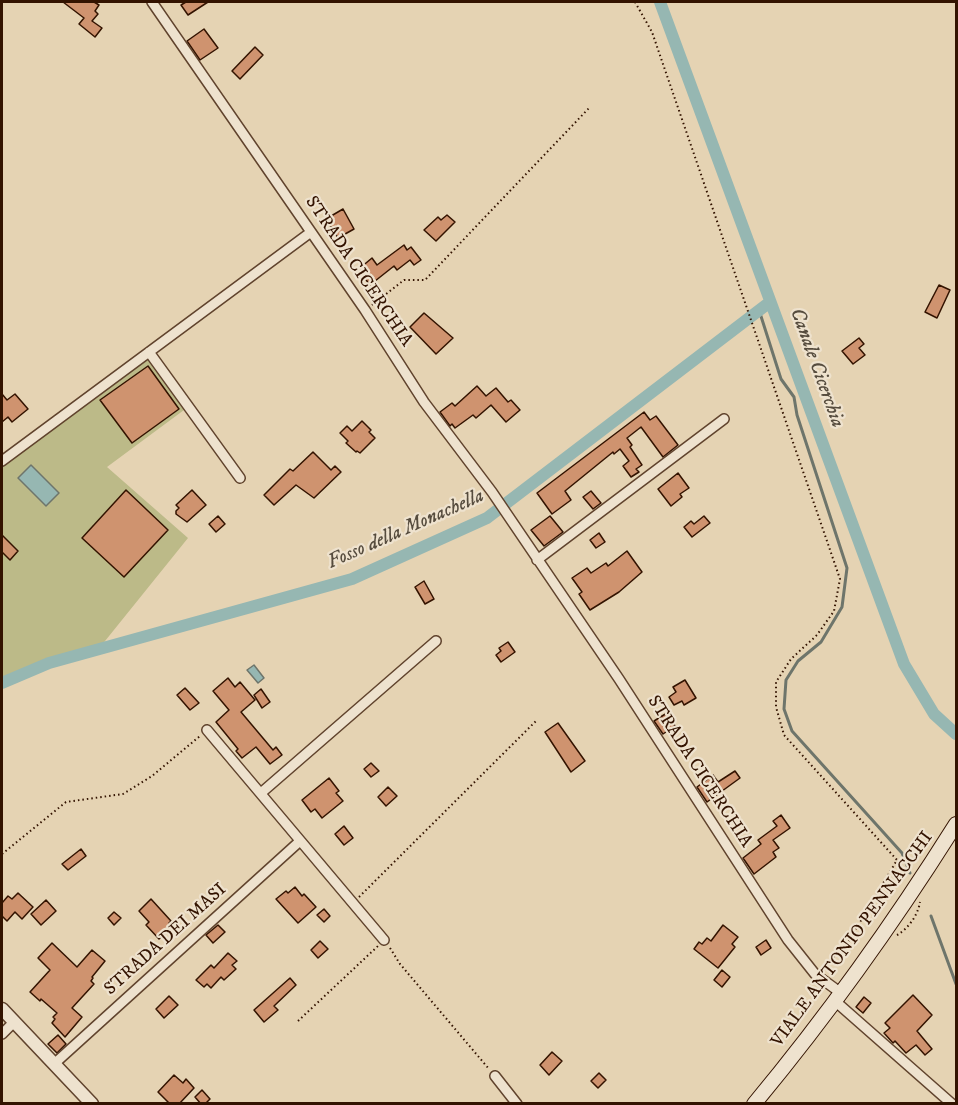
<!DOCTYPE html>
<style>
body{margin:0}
#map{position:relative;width:958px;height:1105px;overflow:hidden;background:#e5d3b3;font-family:"IM FELL DW Pica",serif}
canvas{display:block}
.frame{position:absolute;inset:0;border:3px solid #331300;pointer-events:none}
</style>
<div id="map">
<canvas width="958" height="1105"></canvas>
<div class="frame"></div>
</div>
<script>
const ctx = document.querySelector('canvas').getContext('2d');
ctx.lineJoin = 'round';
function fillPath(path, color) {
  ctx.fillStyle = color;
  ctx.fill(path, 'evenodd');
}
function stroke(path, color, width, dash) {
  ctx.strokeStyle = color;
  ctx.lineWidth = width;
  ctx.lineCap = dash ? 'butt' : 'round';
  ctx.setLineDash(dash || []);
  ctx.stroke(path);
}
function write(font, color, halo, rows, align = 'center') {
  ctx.font = font + ' "IM FELL DW Pica",serif';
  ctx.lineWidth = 4.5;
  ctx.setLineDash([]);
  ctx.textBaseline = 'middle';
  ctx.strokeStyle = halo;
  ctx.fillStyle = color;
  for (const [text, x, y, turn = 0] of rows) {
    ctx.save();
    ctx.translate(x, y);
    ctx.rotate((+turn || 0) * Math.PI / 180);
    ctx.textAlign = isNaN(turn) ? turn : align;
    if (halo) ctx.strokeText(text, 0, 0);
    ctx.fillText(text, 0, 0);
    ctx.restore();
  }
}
fillPath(new Path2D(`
 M147,359L184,410L107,467L188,538L101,646L48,661L2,681V466Z`), '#bcba88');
const water = new Path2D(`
 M31,465L59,493L46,506L18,478Z
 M254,665L264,678L258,683L247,670Z`);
fillPath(water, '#96b7b2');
stroke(water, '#6e756b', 1.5);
stroke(new Path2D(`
 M759,310L781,379L794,397L797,415L847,568L842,607L821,642L798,661L786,680L784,709L792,731L902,853L910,873
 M931,916L956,984`), '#6e756b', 3);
stroke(new Path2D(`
 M660,2L904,664L934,714L956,734
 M2,683L49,663L352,579L487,518L770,302`), '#96b7b2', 12);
const building = new Path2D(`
 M63,2H94L99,5L95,11L98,14L92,21L102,28L95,37L79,24L84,18Z
 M186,2H208L188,15L181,5Z
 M204,29L218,48L200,60L187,41Z
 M255,47L263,55L240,79L232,71Z
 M343,209L354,229L338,238L326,219Z
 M447,215L455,222L436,241L424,230L438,217L441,220Z
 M404,245L407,250L411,247L421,260L414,265L410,260L397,270L394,266L370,285L360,272L363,270L360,268L372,258L377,265Z
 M939,285L950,290L937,318L925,312Z
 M424,313L453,338L436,354L410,327Z
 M859,338L864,344L859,348L865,355L853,364L842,351Z
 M148,366L179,409L132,443L100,400Z
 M477,386L486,396L496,388L508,402L511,400L520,410L506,422L491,405L476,418L473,415L455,428L452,424L450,426L440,412L452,403L455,406Z
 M2,394L7,400L15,394L28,409L12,422L8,417L2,422Z
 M644,412L650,420L656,416L678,445L663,457L641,427L627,438L632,445L630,447L642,465L636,469L639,472L631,477L623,466L629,461L620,449L614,454L613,452L565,491L571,500L552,514L537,493Z
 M362,421L371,430L369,432L375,438L360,453L357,451L356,452L346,443L348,441L340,433L347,426L352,431Z
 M313,452L331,470L335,466L341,472L314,498L296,485L274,505L264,495L290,469L293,471Z
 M678,473L689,488L680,494L682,497L671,506L658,489Z
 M126,490L168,530L124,577L82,538Z
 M192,490L206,505L187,522L176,514V511L179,508L176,505Z
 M591,491L601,503L593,509L583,497Z
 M218,516L225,524L216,532L209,524Z
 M550,516L563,532L544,546L531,530Z
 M704,516L710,523L692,537L684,527L691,521L694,524Z
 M599,533L605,542L596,548L590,540Z
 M2,535L18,551L10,560L2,552Z
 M627,551L642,572L619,592L590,610L579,594L582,592L572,578L587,568L591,573L606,563L608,566Z
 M424,581L434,599L425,604L415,587Z
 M508,642L515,652L501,662L496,655L501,651L499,648Z
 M228,678L235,687L240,682L255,700L241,712L273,750L276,747L282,755L270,764L256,747L242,758L236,751L238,749L216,722L229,710L213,691Z
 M685,680L696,698L684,705L682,701L674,705L669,697L676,692L673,687Z
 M185,688L199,703L190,710L177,695Z
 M261,689L270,702L262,708L254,695Z
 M667,713L675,726L663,734L654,721Z
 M558,723L585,761L571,772L545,732Z
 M371,763L379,771L371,777L364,769Z
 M735,771L740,778L707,802L697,787L713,775L718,782Z
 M329,778L339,791L336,793L343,801L322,818L315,809L311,812L302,800Z
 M388,787L397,796L386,806L378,797Z
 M781,815L790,828L773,840L779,848L773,852L776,857L754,874L743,858L761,844L758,840L777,826L773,821Z
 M344,826L353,838L344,845L335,834Z
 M81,849L86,856L68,870L62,864Z
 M295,887L302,896L304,894L316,907L298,923L276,899L286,891L288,893Z
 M18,893L33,907L22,919L15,912L7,921L2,916V903L8,896L12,899Z
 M151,899L171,921L169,923L172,927L159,939L146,925L149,922L139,911Z
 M46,900L56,911L41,925L31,914Z
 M324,909L330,916L324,922L317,915Z
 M114,912L121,918L114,925L108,918Z
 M218,925L225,932L213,943L206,935Z
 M723,925L738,937L732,944L735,947L718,968L694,949L699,942L702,944L707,938L711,941Z
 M766,940L771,948L761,955L756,947Z
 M320,941L328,949L318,958L311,950Z
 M52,943L77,967L92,950L105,961L92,977L93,978L91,981L94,984L72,1008L82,1017L65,1037L52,1023L55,1019L53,1017L57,1013L41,999L40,1001L30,992L50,970L38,958Z
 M228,953L237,961L232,965L236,969L224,980L221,977L211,988L207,984L204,987L196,980L211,965L214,968Z
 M722,970L730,977L722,987L714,980Z
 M290,978L296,985L274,1006L278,1010L264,1022L254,1010Z
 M913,995L932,1015L917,1031L932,1049L925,1055L916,1045L906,1053L895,1041L893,1043L884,1033L890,1028L885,1023Z
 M169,996L178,1005L164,1018L156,1009Z
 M864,997L871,1003L863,1013L856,1007Z
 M58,1035L66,1044L57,1053L48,1044Z
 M552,1052L562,1061L549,1075L540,1065Z
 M599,1073L606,1080L598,1088L591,1081Z
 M174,1075L183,1083L186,1079L194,1088L179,1104H170L158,1092Z
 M202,1090L210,1099L205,1104H201L195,1097Z`);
fillPath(building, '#cf936f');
stroke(building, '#331300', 1.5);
const minor = new Path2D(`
 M152,2L365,310L424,402L492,492L619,679L788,940L815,974L841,993
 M149,352L240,478
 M2,461L311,232
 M537,560L724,419
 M207,730L384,940
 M261,793L436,641
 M835,1001L952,1104
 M2,1034L14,1022
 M54,1064L300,841
 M495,1076L517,1104`);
const tertiary = new Path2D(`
 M2,1009L92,1104`);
const secondary = new Path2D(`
 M754,1104C828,1015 895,921 956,824`);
stroke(minor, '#60432d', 12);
stroke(tertiary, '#60432d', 15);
stroke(secondary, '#331300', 16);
stroke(new Path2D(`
 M635,2L652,32L840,579L834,611L817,635L791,659L776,682V707L784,735L897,860L847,944L823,967
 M372,305L404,280H425L590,107
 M2,854L66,802L123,794L152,776L200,736
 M359,897L537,720
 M897,935C908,929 918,915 920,902
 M390,948L400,964L489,1069
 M298,1021L378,946`), '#331300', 2, [1.5, 3]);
stroke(minor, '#eee2ce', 9);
stroke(tertiary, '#eee2ce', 12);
stroke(secondary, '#eee2ce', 14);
write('18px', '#331300', '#eee2ce', [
 ["STRADA CICERCHIA",358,272,56],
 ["STRADA CICERCHIA",699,772,57],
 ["STRADA DEI MASI",166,940,-42],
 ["VIALE ANTONIO PENNACCHI",853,940,-54]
]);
write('italic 20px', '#564c3e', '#eee2ce', [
 ["Canale Cicerchia",816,368,70],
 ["Fosso della Monachella",406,530,-24]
]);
</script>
